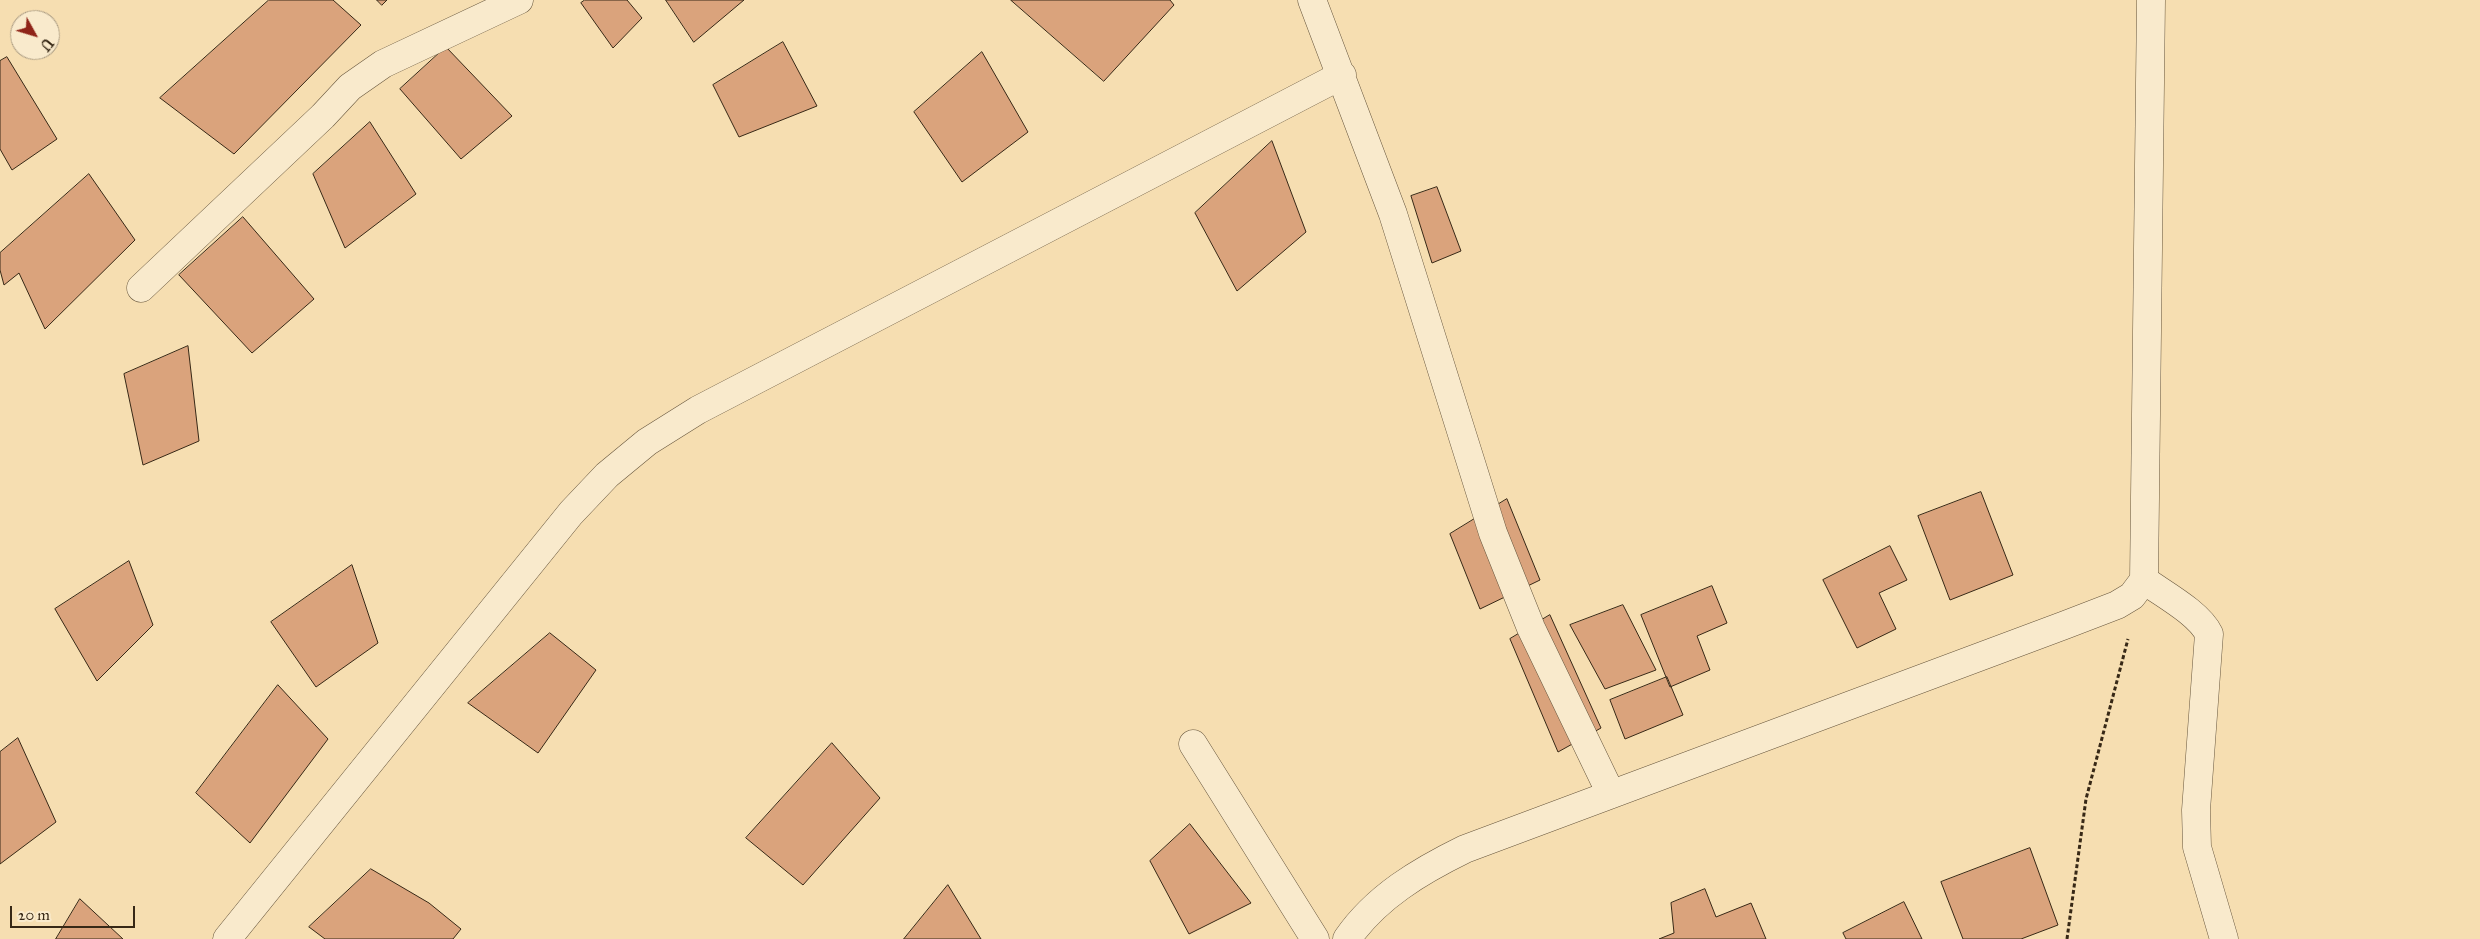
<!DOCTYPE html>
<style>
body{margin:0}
#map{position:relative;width:2480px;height:939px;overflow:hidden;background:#f6deb1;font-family:"IM FELL Great Primer",serif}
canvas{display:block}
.north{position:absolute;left:10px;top:10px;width:50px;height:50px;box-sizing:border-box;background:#f9eacc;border:1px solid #ab9c83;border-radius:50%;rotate:129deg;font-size:14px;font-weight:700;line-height:20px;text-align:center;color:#372816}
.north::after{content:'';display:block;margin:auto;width:18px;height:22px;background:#8f2418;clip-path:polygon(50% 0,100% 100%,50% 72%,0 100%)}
.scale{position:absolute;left:10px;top:906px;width:125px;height:22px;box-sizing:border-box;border:2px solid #372816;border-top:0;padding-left:6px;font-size:15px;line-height:18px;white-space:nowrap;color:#372816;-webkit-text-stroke:4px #f9eacc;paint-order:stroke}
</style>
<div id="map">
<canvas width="2480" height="939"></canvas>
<div class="north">U</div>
<div class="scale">20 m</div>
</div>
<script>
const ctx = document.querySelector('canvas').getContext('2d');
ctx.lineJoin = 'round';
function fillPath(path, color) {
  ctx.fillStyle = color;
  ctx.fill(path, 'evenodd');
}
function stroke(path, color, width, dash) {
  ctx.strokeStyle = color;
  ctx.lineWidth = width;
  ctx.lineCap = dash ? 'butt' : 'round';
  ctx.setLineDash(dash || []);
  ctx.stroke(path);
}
const building = new Path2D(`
 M269,0H333L361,25L234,154L160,98Z
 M377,0H387L382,5Z
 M585,0H627L642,18L613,48L581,3Z
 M666,0H744L694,42Z
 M1011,0H1170L1174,5L1104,81Z
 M783,42L817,106L739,137L713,85Z
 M446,47L512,116L461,159L400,89Z
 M982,52L1028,132L962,182L914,112Z
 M7,57L57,139L12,170L0,149V61Z
 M370,122L416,194L345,248L313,174Z
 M1272,141L1306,232L1237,291L1195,213Z
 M89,174L135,240L45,329L19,273L4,285L0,270V253Z
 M1437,187L1461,251L1432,263L1411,196Z
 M243,217L314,299L252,353L179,275Z
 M188,346L199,441L143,465L124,374Z
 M1981,492L2013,575L1950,600L1918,516Z
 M1507,499L1540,580L1480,609L1450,534Z
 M1890,546L1907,580L1879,593L1896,629L1857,648L1823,580Z
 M129,561L153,625L97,681L55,609Z
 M352,565L378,643L316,687L271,622Z
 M1712,586L1727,623L1697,636L1710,670L1670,687L1641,615Z
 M1623,605L1656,670L1605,689L1570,625Z
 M1550,615L1601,728L1558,752L1510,639Z
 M550,633L596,670L538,753L468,703Z
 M1667,677L1683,715L1625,739L1610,700Z
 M278,685L328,739L250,843L196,793Z
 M18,738L56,822L0,864V752Z
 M832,743L880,798L803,885L746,838Z
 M1190,824L1251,903L1189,934L1150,861Z
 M2030,848L2058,925L2021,939H1963L1941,882Z
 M371,869L429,903L461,929L453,939H325L309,927Z
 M948,885L981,939H904Z
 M1705,889L1716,917L1751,903L1766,939H1659L1674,933L1671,903Z
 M80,899L123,939H56Z
 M1904,902L1922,939H1846L1843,933Z`);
fillPath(building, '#daa37c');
stroke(building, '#372816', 1);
const minor = new Path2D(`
 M1312,0L1393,214L1493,533L1531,628L1611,794
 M141,288L323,116L350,87L383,64L519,0
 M2144,580C2163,594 2199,613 2209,634L2196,810L2197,847L2224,939
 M1193,744L1315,939
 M227,939L571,513L607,475L647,442L698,410L1342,75
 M1347,939C1376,897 1420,871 1465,849L2065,625L2117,605L2132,596L2144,580L2151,0`);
stroke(minor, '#67563d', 29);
stroke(new Path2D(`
 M2067,939L2086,799L2128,639`), '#372816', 3, [4, 2.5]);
stroke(minor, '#f9eacc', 28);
</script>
